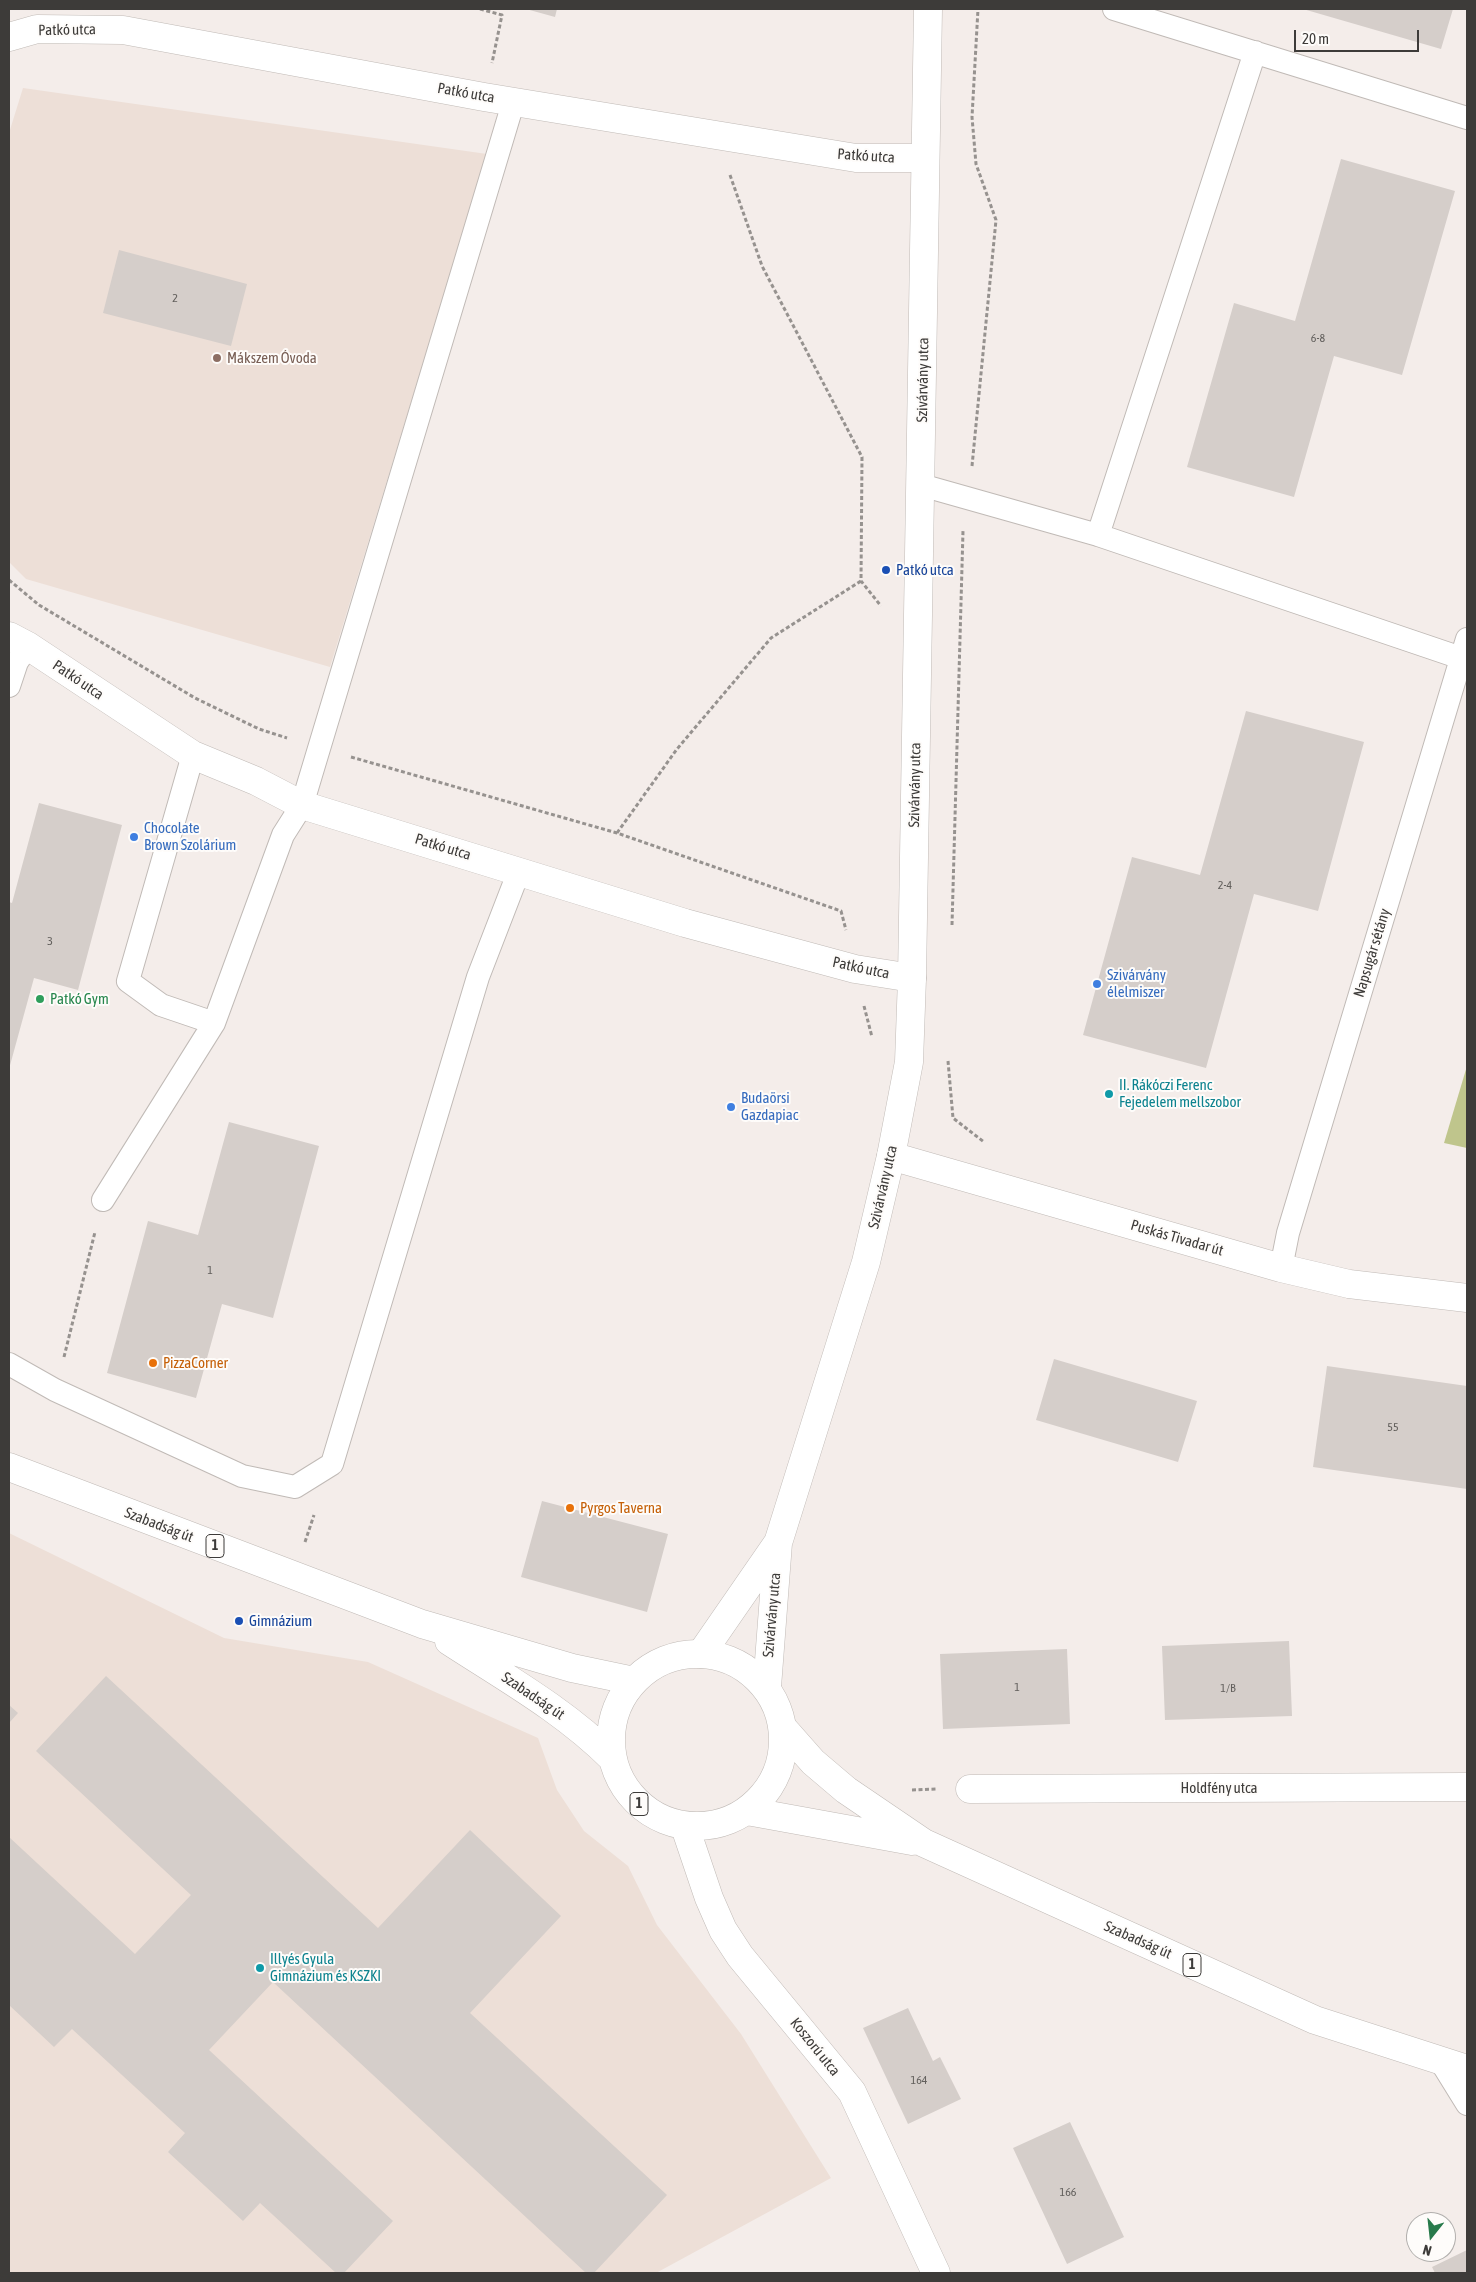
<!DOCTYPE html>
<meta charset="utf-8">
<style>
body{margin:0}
#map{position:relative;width:1476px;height:2282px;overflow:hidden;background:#f4edea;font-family:"Asap Condensed",sans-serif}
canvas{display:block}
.frame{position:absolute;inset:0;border:10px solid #3d3b39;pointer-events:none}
.north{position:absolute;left:1406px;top:2212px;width:50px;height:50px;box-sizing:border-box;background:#fefcfa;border:1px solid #b1afad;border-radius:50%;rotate:196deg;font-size:14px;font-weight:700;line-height:20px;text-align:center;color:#3d3b39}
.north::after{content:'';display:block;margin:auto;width:18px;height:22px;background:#287a4b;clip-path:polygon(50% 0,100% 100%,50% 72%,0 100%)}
.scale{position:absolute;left:1294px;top:30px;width:125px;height:22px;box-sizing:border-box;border:2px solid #3d3b39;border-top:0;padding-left:6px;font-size:15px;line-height:18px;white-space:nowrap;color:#3d3b39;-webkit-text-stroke:4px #fefcfa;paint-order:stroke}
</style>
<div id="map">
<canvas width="1476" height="2282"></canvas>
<div class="frame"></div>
<div class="north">N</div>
<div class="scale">20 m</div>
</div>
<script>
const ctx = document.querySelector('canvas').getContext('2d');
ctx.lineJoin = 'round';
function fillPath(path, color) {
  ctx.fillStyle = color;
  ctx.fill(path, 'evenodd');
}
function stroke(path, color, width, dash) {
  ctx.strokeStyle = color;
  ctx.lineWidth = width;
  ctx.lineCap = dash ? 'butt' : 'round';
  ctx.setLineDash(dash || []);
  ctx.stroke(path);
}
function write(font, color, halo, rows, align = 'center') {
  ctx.font = font + ' "Asap Condensed",sans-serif';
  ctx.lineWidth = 4;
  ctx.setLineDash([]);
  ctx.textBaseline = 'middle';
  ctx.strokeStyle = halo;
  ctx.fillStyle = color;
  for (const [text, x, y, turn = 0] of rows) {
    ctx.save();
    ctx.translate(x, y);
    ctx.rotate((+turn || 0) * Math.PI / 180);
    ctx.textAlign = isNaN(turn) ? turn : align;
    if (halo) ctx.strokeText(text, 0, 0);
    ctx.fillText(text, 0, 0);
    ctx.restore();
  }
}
fillPath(new Path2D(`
 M23,88L487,154L330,667L26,579L9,562V133Z
 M9,1533L224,1638L368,1662L538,1738L557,1790L584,1831L628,1866L657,1925L741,2034L831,2178L656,2273H9Z`), '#eddfd7');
fillPath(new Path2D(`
 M1467,1066V1148L1444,1143Z`), '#bfc58c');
fillPath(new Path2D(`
 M526,9H557L555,17Z
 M1303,9H1453L1441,49Z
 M1341,159L1455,191L1402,375L1334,356L1294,497L1187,467L1234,303L1295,321Z
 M119,250L247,284L231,346L103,313Z
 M1246,711L1364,742L1318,911L1254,894L1206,1068L1083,1035L1132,857L1200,875Z
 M39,803L122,825L78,990L34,978L9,1069V902L12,903Z
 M229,1122L319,1146L273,1318L222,1304L196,1398L107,1373L148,1221L198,1235Z
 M1054,1359L1197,1401L1178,1462L1036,1420Z
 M1327,1366L1467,1386V1489L1313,1467Z
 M542,1501L668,1534L647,1612L521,1577Z
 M1289,1641L1292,1716L1165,1720L1162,1646Z
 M1067,1649L1070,1724L943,1729L940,1654Z
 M106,1676L378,1928L470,1830L561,1916L470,2013L667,2195L594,2273H586L273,1982L209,2050L393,2221L344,2273H336L260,2203L243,2221L168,2152L185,2133L72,2029L54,2047L9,2005V1837L135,1954L191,1895L36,1751Z
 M9,1705L18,1713L9,1723Z
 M908,2008L933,2061L940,2057L961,2099L908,2124L863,2028Z
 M1070,2122L1124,2237L1067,2264L1013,2148Z
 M1467,2250V2273H1435L1432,2267Z`), '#d5ceca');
const lane = new Path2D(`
 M1114,9L1467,118
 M921,485L1098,535L1467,660
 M1098,535L1255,52
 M9,686L17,662L28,646
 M193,755L128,981L161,1005L214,1023
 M103,1200L214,1023L283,835L302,805L514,100
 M1281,1268L1288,1233L1467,639
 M9,1364L55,1390L242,1476L295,1487L332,1464L478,977L519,871
 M1441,2062L1467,2104`);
const street = new Path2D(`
 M9,37L37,29L123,30L484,97L856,158H925
 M9,636L28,646L193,755L256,781L302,805L685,923L855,969L912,978
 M891,1156L1281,1268L1349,1284L1467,1298
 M970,1789L1467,1787
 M685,1827L709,1898L723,1930L740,1956L852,2092L936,2273`);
const secondary = new Path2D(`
 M701,1654L777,1544
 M767,1687L778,1543L866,1262L891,1156L909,1062L912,978L928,9`);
const primary = new Path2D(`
 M9,1467L422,1624L572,1668L634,1681
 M449,1641C506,1678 565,1711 613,1759
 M611 1740a86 86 0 1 1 172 0a86 86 0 1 1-172 0Z
 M783,1728L813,1762L846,1790L924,1843L1315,2020L1467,2069
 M747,1811L912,1841`);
stroke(lane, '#c0bab6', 24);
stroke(street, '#c0bab6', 29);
stroke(secondary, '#c0bab6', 29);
stroke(primary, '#c0bab6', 29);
stroke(new Path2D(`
 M480,9L502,15L492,63
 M730,175L762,266L862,457L861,581L881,606
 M972,466L996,220L976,164L972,117L978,9
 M9,580L39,605L195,698L259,729L287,738
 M351,757L617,833L841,911L846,930
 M617,833L677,749L771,638L861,581
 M952,925L963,531
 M864,1006L872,1037
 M948,1061L953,1118L984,1142
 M64,1357L95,1232
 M305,1542L314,1515
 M912,1790L936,1789`), '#96928f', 3, [4, 2.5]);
stroke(lane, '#fff', 22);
stroke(street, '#fff', 28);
stroke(secondary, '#fff', 28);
stroke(primary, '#fff', 28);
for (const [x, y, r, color] of [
 [217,358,5,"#8d6e63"],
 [886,570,5,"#1a4fb4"],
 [134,837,5,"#3f7fe0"],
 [1097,984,5,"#3f7fe0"],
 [40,999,5,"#2e9e5b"],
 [1109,1094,5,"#0f9aa8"],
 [731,1107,5,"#3f7fe0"],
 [153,1363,5,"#e8710a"],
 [570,1508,5,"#e8710a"],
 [239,1621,5,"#1a4fb4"],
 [260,1968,5,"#0f9aa8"]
]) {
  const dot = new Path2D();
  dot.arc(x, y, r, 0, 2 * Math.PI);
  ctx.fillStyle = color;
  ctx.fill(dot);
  stroke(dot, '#fefcfa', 2);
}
write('12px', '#63605d', null, [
 ["2",175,298],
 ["6-8",1318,338],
 ["2-4",1225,885],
 ["3",50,941],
 ["1",210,1270],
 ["55",1393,1427],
 ["1",1017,1687],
 ["1/B",1228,1688],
 ["164",919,2080],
 ["166",1068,2192]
]);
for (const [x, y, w] of [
 [215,1546,18],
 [639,1804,18],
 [1192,1965,18]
]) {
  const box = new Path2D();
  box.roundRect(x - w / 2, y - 11.5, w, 23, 4);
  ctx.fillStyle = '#fefcfa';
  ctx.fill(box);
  stroke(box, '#3d3b39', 1);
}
write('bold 14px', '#3d3b39', null, [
 ["1",215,1546],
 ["1",639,1804],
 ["1",1192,1965]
]);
write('15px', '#3d3b39', '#fefcfa', [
 ["Patkó utca",67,30,-1],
 ["Patkó utca",466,93,10],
 ["Patkó utca",866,156,4],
 ["Szivárvány utca",923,380,-89],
 ["Patkó utca",78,680,34],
 ["Szivárvány utca",915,785,-89],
 ["Patkó utca",443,847,17],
 ["Napsugár sétány",1372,953,-73],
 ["Patkó utca",861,968,12],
 ["Szivárvány utca",883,1187,-77],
 ["Puskás Tivadar út",1177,1238,16],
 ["Szabadság út",159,1525,21],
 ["Szivárvány utca",772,1615,-85],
 ["Szabadság út",533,1696,34],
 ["Holdfény utca",1219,1788],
 ["Szabadság út",1138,1940,24],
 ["Koszorú utca",815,2047,51]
]);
write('15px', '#785e54', '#fefcfa', [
 ["Mákszem Óvoda",227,358]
], 'left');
write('15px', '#164399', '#fefcfa', [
 ["Patkó utca",896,570],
 ["Gimnázium",249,1621]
], 'left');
write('15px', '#366cbe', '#fefcfa', [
 ["Chocolate",144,828],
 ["Brown Szolárium",144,845],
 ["Szivárvány",1107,975],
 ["élelmiszer",1107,992],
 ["Budaörsi",741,1098],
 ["Gazdapiac",741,1115]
], 'left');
write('15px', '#27864d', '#fefcfa', [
 ["Patkó Gym",50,999]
], 'left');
write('15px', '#0d838f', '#fefcfa', [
 ["II. Rákóczi Ferenc",1119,1085],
 ["Fejedelem mellszobor",1119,1102],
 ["Illyés Gyula",270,1959],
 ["Gimnázium és KSZKI",270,1976]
], 'left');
write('15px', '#c56008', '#fefcfa', [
 ["PizzaCorner",163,1363],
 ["Pyrgos Taverna",580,1508]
], 'left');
</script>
